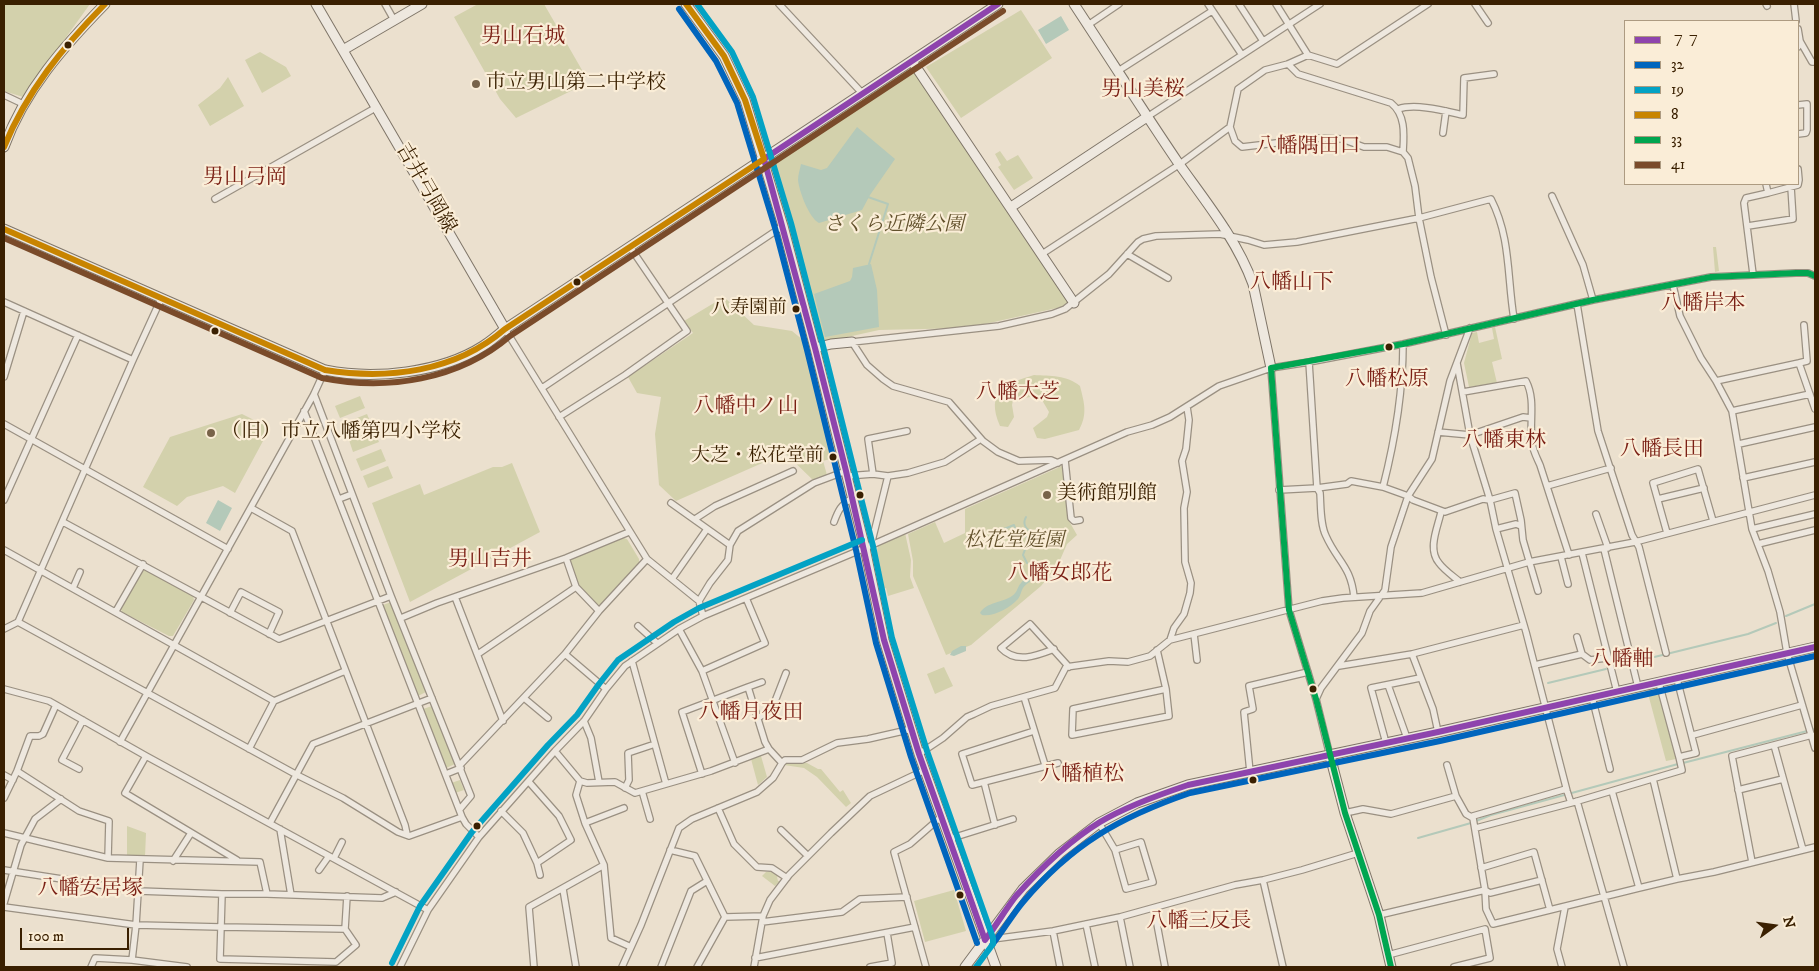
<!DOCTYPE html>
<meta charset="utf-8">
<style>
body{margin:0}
#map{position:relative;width:1819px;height:971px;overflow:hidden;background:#ebe0ce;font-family:"IM FELL DW Pica","Noto Serif JP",serif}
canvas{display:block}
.frame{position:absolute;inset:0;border:5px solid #3a2001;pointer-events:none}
.legend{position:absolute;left:1624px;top:20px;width:175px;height:165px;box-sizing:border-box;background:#faedd7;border:1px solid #ad9b81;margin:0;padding:6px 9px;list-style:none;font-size:15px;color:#3a2001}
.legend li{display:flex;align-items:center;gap:10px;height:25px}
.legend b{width:25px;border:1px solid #ad9b81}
.north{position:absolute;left:1749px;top:901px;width:50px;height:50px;-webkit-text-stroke:4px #faedd7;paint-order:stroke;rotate:76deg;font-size:14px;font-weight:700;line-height:20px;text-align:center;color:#3a2001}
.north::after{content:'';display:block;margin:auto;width:18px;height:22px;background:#3a2001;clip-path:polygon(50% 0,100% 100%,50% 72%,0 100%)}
.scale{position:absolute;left:20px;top:928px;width:109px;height:22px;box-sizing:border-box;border:2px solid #3a2001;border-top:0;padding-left:6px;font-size:15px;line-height:18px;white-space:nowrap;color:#3a2001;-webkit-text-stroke:4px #faedd7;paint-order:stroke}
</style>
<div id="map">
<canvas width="1819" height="971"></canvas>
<div class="frame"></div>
<ul class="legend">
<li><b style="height:6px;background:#8e44ad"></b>７７</li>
<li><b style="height:6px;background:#0065bd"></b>32</li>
<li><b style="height:6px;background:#03a2c4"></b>19</li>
<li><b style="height:6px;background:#c88400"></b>8</li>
<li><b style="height:6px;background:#00a651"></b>33</li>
<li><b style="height:6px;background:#7a4b2a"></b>41</li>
</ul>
<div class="north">N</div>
<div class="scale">100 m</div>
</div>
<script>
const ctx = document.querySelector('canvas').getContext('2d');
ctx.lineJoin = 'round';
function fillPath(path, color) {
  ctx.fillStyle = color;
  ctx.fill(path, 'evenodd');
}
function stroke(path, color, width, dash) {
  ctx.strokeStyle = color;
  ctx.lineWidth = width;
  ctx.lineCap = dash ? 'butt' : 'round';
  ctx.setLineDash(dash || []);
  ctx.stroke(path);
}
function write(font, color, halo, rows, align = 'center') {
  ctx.font = font + ' "IM FELL DW Pica","Noto Serif JP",serif';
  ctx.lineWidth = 4.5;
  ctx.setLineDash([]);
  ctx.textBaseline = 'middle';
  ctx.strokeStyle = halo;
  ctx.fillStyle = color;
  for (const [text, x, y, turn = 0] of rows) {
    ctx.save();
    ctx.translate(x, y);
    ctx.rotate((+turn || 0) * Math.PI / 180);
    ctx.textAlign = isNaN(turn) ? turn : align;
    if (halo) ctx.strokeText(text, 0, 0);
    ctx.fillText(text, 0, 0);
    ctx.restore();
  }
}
fillPath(new Path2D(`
 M4,4H90L23,97L4,91Z
 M478,4H544L586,77L579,87L516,118L500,99L454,17Z
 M1021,10L1052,58L961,118L926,67Z
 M260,52L286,67L291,76L262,93L245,60Z
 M907,70L914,71L1068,299L1066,306L967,328L879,330L825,342H817L772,167L774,159Z
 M228,77L244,106L210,126L198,105L220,88Z
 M1000,151L1007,161L1018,155L1033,178L1014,190L998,167L1001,165L995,154Z
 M1713,247H1716L1719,271L1715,272Z
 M724,297L754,325L792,331L803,340L833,458L823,461L827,475L814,481L785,453L676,501L659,485L655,434L661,397L637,393L628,377L693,333L684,321Z
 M1495,327L1502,359L1492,362L1497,383L1469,387L1464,363L1472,333L1477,332L1479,343L1494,339L1492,328Z
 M1034,375C1050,376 1067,375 1080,386C1084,402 1088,414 1079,430L1045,439L1037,438L1033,428L1047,417L1049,412L1042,400L1036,396L1013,400L1012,405L1014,417L1008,427L1000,426C985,391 1005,384 1034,375Z
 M360,396L365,408L340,418L335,406Z
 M242,414L270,428L235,493L223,486L187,497L177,506L143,487L170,437Z
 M367,414L372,426L347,436L342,424Z
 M374,430L379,442L353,452L349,440Z
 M381,449L386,461L361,471L356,459Z
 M512,463L540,532L410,602L372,503L420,484L424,495L493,467H502Z
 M388,466L393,478L368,488L363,476Z
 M1062,466L1069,521L1077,535L1067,544L1057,567L1041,586L971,645L946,655L913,576V561L908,534L935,522L944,543L965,533V509Z
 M905,533L911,560L910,577L914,588L888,596L886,588L883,589L876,554L878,546Z
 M624,538L627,539L639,559V564L603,604L598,605L577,587L569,559Z
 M145,568L193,596L194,600L173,636H169L122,612L121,609L142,569Z
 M391,602L426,692L418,696L383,605Z
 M944,667L953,686L935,694L927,674Z
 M1657,687L1676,759L1666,761L1647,690Z
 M432,706L455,764L446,768L423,709Z
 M761,756L767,777L758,785L751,759Z
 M785,763H807L818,769H821L840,792L843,790L851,803L846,807L817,777L804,768L784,765Z
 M460,780L464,790L455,793L451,783Z
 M127,826L146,833L145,857L127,856Z
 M766,872H773L778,876L777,877L778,881H780L775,886L762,876Z
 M954,890L966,931L925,942L914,901Z`), '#d3d1ac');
fillPath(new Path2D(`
 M1061,16L1069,30L1046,44L1038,30Z
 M857,127L895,159L870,195L862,210L819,223C809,218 799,191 798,180C798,175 800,169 801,164L821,170L827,168Z
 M871,264L877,290L879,327L825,337L814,294L850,281L852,277L853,268Z
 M218,500L232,508L220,531L206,523Z
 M1036,570L1038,571L1039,576C1035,579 1026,583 1023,588C1021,591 1021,595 1018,599C1010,608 993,617 982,615L980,613C986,602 1002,603 1012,596C1018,592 1017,587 1021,583C1025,578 1031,572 1036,570Z
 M961,646H966V651L954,656L950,655L952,651Z`), '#b4c9b9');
stroke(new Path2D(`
 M868,197L888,204L869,264
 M1026,517C1022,524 1026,530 1033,532
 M999,531L1014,525L1017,533L1021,532C1032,537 1026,546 1023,555L1027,563
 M1786,616L1815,604
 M1634,662L1748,634L1776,623
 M1612,667L1627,664
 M1548,683L1606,669
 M1683,763L1815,729
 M1476,821L1491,815L1678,764
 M1418,838L1471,823`), '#b4c9b9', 2);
const street = new Path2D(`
 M385,4L394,20
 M779,4L862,93
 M1208,4L1242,55
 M1239,4L1263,41
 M1276,4L1308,55L1337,64L1428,4
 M1475,4L1488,23
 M1766,4L1767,6
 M1794,4L1796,21
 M1088,25L1119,4
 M1798,29L1800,41L1798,47
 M1800,41L1812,62H1815
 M1288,64L1298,74L1391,103C1406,115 1404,135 1403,152L1408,158L1415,186L1419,218L1431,277L1446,335
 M1118,71L1212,11
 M4,95L23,104
 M1798,105L1807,104V130L1806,133L1798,134
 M1398,109C1416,103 1445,111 1463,115L1464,78L1494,74
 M1147,117L1320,4
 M1230,127L1235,141L1242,147L1319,138L1342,139L1364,147H1387L1403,152
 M1443,133L1446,111
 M1768,193L1798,185L1799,180L1798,169
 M1552,196L1583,265L1593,300
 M215,199L377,107
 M1748,226L1793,219L1791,187
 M1042,254L1180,164L1230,127L1238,89L1265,70L1288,64L1308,55
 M1127,254L1168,278
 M1753,274L1744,203L1746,198L1768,193L1766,184
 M1673,285L1680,316L1701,358L1716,381L1732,411L1752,529L1768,571L1780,612L1787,653L1815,748
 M4,302L133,360
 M1577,304L1598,431L1632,535L1639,547L1666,653
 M505,329L647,559L699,601L703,616
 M1309,362L1317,488L1320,493C1321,506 1320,524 1326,536C1337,561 1351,566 1354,597
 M1457,363L1470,435L1490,500L1496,529L1526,632L1567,791L1571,803L1682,770L1679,757L1696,753L1677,679
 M1799,363L1807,361L1804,325
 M1271,368L1289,610L1316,699L1330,756
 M4,377L24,311
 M1716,381L1799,363L1815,409
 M542,388L783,226
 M1463,392L1526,381C1536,400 1529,422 1532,443C1533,451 1537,458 1540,465L1569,555
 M314,394L391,596L471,796L460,809
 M304,411L462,817L466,824L479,837
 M1732,411L1810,394
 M559,417L625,375L687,331L630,247
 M4,424L228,549
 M1438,432L1470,435L1523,417L1531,418
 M1739,444L1815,427
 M1065,460L1071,518L1074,521L1080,520
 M1058,463L1051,460L1019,461L998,452L983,441L949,402L893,386L883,379L867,365L852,342L999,326L1052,314L1065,309L1109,274L1138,242L1143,239L1156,236L1220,234L1248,240L1264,245L1297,242L1419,218L1491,199C1511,238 1507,277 1514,319
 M873,474L868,439L907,431
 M847,476L873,474L888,476L908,473L945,462L981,439
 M1743,478L1815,462
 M1547,486L1611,468
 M1383,487C1395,440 1403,393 1403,344
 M1279,490L1317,488L1347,484L1351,481L1383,487L1408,496L1413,500L1445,512L1483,499L1490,500L1515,493L1521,520L1523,540L1538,591
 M339,499L352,494
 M1658,499L1704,488
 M4,500L78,335
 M671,503L730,545
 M251,508L292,531L405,825L407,834
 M1441,512C1438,527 1427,549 1439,563C1444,570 1453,576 1460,582
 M1596,514L1608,548
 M695,519L715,506L793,471
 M63,522L279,639L391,596
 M834,522C838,511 841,504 853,498
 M1496,529L1516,524L1521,526
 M1752,529L1815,514
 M1667,533L1653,483L1698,469L1713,521
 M1758,544L1815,530
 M871,545L888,476
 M1604,549L1638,687
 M4,550L274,701
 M1582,553L1617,692
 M1561,557L1568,584
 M566,558L576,587L599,611
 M672,579L707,529
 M73,588L80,572
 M455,597L503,721
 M699,601L710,583L728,560L730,545L738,531L814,483L846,471
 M116,611L143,564
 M230,613L241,592L279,612L269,634
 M401,618L437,603L566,558L629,532
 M18,622L297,775L343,798L398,832L409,836L462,817
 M638,626L657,643
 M4,629L18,622L133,360L161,299
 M679,629L702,671
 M1194,634L1197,660
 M1577,637L1582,654L1590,660L1607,658
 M1170,640L1174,628L1184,614L1190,593L1191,583L1185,562L1184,508L1187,492L1182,461L1186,449L1189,420L1187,407
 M1054,649C1036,656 1016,664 1001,648L1030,624L1069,667
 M1157,650L1166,689L1169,716L1072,735L1073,709L1166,689
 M478,654L576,587
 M565,654L606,689
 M632,661L666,784
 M1535,665L1582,654
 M1339,666L1412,654
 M1659,683L1679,757
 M1388,685L1407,738
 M748,687L762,682
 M4,689L49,701L146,756L428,910
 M1024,697L1045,765
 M1592,697L1610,769
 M524,698L548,718
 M1316,699L1321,688L1362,633L1370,611L1385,590L1391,547L1408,496L1432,459L1450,381L1470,328
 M758,718L772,709L786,673
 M584,721L591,738L599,782
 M1034,731L962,754L972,785L1058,763
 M1438,732L1433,709L1412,654L1524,625
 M1693,735L1802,705
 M120,742L314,394L325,370
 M1386,743L1371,688L1420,678
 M1774,745L1803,850
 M249,749L274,701L345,671
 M555,751L580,781L587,783L615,782L635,793L711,771L769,749L782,763L773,778L757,792L692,819L679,828L641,925L622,967
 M919,754L943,738L967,717L974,714L991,706L1055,688L1066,667L1109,661L1128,662L1150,656L1170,640L1322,601L1343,598L1422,593L1529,562L1635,542L1815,495
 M146,756L125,793L237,860
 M735,763L702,671L765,643L746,598
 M782,763L785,760H802L837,743L868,739L912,729
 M460,765L565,654L599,611L647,559
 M1447,765L1456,796L1466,814L1473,818L1485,890L1486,909L1493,924L1639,888
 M79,769L62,760L83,720
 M17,771L79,811L109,821L108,858
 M1250,772L1244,712L1253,709L1249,686L1308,672
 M446,774L461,768
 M702,774L682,712L748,687L765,742L769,749
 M4,775L13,780
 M580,781L576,795L585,823L604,865L611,938L631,947
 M529,782L559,816L571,840L537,863L540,875
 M984,782L995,825
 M625,788L629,780L628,753L655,744
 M1738,790L1783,779
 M642,791L650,819
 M1612,791L1639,888L1677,879L1653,779
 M4,798L17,771L30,736H39L43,734L56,705
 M1577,801L1624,967
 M718,808L734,844L757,867L772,868L787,878
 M501,811L523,833L537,863
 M1345,813L1363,809L1391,814L1456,796
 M1473,816L1566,789
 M270,823L313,744L432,698
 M585,823L624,808
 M1099,823L1115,850L1126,889L1153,882L1141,842L1115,850
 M1476,828L1571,803
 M280,829L291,895
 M781,830L808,856
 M4,833L108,858L260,862L267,894L382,898L396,892
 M949,839L1013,819
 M670,850L695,856L725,917
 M334,858L342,842
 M173,861L191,833
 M1752,862L1732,756L1812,735
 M1481,868L1534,852L1550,910
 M4,870L139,891L222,894H267
 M319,870L329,856
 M1677,879L1714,872L1815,847
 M1263,880L1283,967
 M563,889L576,967
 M222,894L221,927L345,929
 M4,903L21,845L35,819L61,799
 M4,907L136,925L221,927L220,959L336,962L356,945L345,929L347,896
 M1154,908L1165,967
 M1379,915L1485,890L1490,893L1542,880
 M725,917L763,916
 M1120,917L1130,967
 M762,922L842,912L860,899L907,897
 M1086,924L1095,967
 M1053,931L1060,967
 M985,940L1053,931L1120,917L1235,885L1263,880L1302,870L1358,853
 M1388,955L1485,929L1490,958L1454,967
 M755,958L915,927
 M132,960L136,925L140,860
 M91,967L95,958L132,960L187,967
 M400,967L428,910L479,837L555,751L584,721L606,689L625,666L679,629L703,616L865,548L1127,432L1152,425L1170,417L1219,386L1271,368L1309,362L1403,344L1593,300L1711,277L1796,273H1808L1815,276
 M534,967L529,907L604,865
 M661,967L691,891L707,881
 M697,967L725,917
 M754,967L763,916L770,900L789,875L831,833L870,796L925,770
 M870,967L892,963L887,933
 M926,967L894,852L910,844L941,817
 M1562,967L1557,949L1565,907`);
const secondary = new Path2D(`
 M316,4L505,329
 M686,4L724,56L745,100L783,226L815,348L865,548L884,640L919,754L996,967
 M1074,4C1109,57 1143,111 1179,164C1206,202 1237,240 1253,284L1271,368
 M343,50L422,4
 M912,61L1074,303
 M4,147C24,91 64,46 105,4
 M1011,207L1147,117
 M4,229L325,370C374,380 441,373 483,346C491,341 498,335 505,329L998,4
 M815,348L831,344L852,342
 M1330,756L1345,813L1379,915L1391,967
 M965,967L1023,889L1060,853L1099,823L1137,803L1188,785L1438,732L1815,647`);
stroke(street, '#9a9082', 8);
stroke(secondary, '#7f7568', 11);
stroke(street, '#eee8df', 5.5);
stroke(secondary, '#eee8df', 9);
stroke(new Path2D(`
 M985,940L919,754L884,640L846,471L815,348L764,159L998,4
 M985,940C996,926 1005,910 1016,896C1040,869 1069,841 1100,822C1127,806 1158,795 1188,785L1438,732L1815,647`), '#8e44ad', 6);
stroke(new Path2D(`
 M679,9L716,61L737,103L775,228L807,350L856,550L876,643L911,757L977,943
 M992,945C1003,931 1012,915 1023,902C1072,844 1120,817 1190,793L1440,741L1815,656`), '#0065bd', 6);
stroke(new Path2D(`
 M697,4L732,52L753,97L791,223L823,346L873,546L892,638L927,751L993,938V944L976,967
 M392,963L420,906L472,832L548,745L577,715L599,684L618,660L674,622L699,608L862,540`), '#03a2c4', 6);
stroke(new Path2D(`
 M4,147C27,91 63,47 105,4
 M4,229L325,370C388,380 455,372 505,329L764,159L745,100L724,56L686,4`), '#c88400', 6);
stroke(new Path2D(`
 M1391,967L1379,915L1345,813L1316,699L1289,610L1271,368L1403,344L1593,300L1711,277L1796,273H1808L1815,276`), '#00a651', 6);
stroke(new Path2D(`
 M4,238L322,378C387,391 459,380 510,336L1003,11`), '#7a4b2a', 6);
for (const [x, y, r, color] of [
 [68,45,4.5,"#3a2001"],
 [476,84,5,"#786349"],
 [577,282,4.5,"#3a2001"],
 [796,309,4.5,"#3a2001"],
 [215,331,4.5,"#3a2001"],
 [1389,347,4.5,"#3a2001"],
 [211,433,5,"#786349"],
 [833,457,4.5,"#3a2001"],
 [860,495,4.5,"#3a2001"],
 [1047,495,5,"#786349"],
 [1313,689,4.5,"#3a2001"],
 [1253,780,4.5,"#3a2001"],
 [477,826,4.5,"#3a2001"],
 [960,895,4.5,"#3a2001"]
]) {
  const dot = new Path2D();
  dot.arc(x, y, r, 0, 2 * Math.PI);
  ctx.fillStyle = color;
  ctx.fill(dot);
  stroke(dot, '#faedd7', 2);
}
write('19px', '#3a2001', '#faedd7', [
 ["八寿園前",787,309],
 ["大芝・松花堂前",824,457]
], 'right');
write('20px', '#3a2001', '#faedd7', [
 ["市立男山第二中学校",486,84],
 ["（旧）市立八幡第四小学校",221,433],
 ["美術館別館",1057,495]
], 'left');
write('20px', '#3a2001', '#faedd7', [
 ["吉井弓岡線",425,189,60]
]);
write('italic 20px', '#62512c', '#faedd7', [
 ["さくら近隣公園",894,226],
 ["松花堂庭園",1014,542]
]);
write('21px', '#7a1f14', '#faedd7', [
 ["男山石城",523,38],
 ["男山美桜",1143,91],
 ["八幡隅田口",1308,148],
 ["男山弓岡",245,179],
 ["八幡山下",1292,284],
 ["八幡岸本",1703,305],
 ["八幡松原",1387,381],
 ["八幡大芝",1018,394],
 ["八幡中ノ山",746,408],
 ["八幡東林",1504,442],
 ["八幡長田",1662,451],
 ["男山吉井",490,561],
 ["八幡女郎花",1060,575],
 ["八幡軸",1622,661],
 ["八幡月夜田",751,714],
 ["八幡植松",1082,776],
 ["八幡安居塚",90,890],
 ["八幡三反長",1199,923]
]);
</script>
